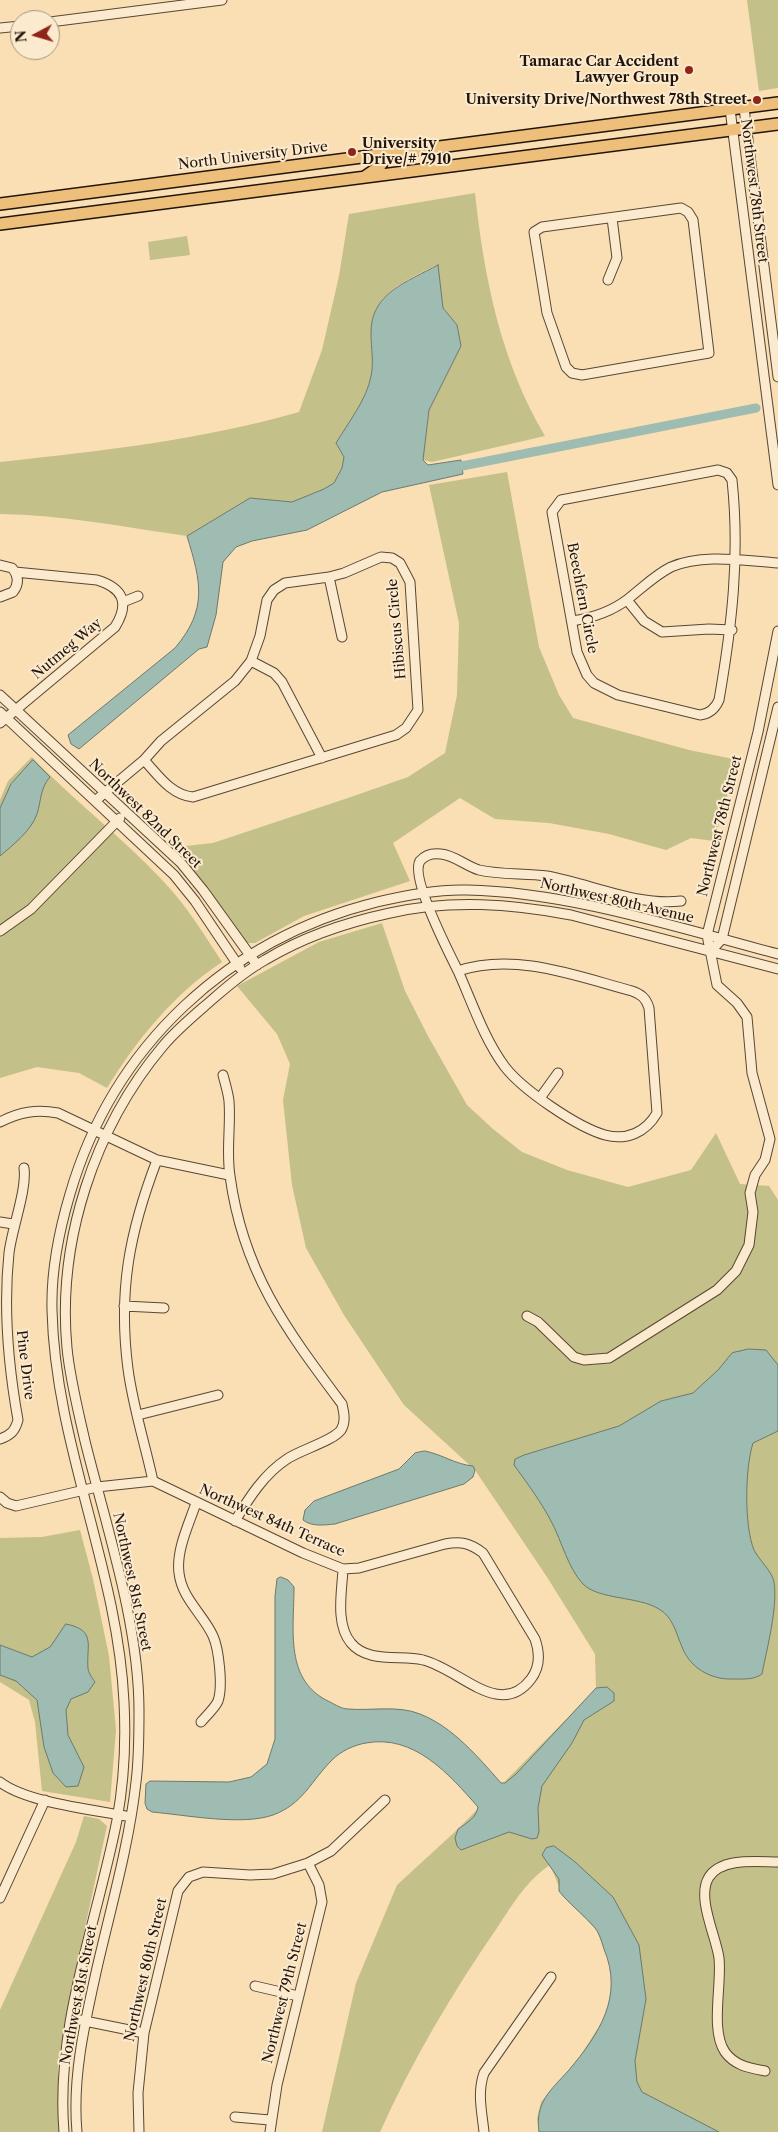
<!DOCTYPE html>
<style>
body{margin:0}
#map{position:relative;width:778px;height:2132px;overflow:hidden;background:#fadeb4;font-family:"Libre Caslon Text",serif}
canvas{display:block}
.north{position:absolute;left:10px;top:10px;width:50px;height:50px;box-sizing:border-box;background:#fceace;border:1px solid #a49580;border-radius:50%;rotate:264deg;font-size:14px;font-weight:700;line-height:20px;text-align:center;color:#21150b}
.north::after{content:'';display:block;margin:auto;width:18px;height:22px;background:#8f2418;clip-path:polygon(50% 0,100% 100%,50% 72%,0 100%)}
</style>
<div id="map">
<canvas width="778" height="2132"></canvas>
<div class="north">N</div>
</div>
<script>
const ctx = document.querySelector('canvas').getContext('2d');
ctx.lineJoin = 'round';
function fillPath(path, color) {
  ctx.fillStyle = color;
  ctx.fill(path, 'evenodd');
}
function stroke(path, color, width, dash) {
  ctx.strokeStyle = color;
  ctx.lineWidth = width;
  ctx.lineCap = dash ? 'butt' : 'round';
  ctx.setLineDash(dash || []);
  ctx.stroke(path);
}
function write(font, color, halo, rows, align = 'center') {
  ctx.font = font + ' "Libre Caslon Text",serif';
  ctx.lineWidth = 4;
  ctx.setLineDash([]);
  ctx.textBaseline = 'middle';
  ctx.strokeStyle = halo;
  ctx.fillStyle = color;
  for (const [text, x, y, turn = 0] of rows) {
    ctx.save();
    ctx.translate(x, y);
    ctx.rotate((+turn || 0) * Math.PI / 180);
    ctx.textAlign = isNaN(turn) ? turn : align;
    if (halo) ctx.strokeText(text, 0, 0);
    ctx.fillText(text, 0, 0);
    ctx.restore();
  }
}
fillPath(new Path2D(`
 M747,0H778V88L759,91Z
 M475,193C484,278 501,362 545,436L432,462L423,460L429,410L461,346L457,325L443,308L437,265C406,280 370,294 371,334C371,348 374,362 371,376C367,399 348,423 336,443L344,457L342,469L334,483L324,489L292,502L250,498L187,536C124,527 63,515 0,514V462C100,451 202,440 299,412L322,350L339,276L349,214Z
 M187,236L190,255L150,260L148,242Z
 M507,472L539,647L559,695L573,718L689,750L738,760L714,841L691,838L666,850L609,834L549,823L495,819L460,798L393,843L410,881L304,916L255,943H247L176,847L213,843L348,798L408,777L445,753L457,695L459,623L429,485Z
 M32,757C74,801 122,837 163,881C186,905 204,934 222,962C173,995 138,1038 107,1088L79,1073L37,1067L0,1078V800L8,781Z
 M382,923L405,991L428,1036L467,1105L493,1129L522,1152L567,1170L628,1187L691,1170L716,1133L740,1184L769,1186L778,1200V2132H539L537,2119L541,2102L579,2058L603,2020L613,1990L609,1961L596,1929L563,1896L550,1865C526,1881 513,1904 497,1928C452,1993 412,2061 380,2132H322L356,1983L397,1885L458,1829L596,1689L595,1654L547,1577L475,1470L404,1405L344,1315L306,1248L292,1185L283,1100L290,1064L277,1034L237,986L319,942Z
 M80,1530L93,1579L109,1656L116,1730L110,1802L42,1791L35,1722L29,1700L0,1682V1538L42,1537Z
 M84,1816L99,1819L107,1826L66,2015L58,2067L61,2132H0V2010L76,1842Z`), '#c3c089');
const water = new Path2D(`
 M438,265L443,308L457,325L461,346L429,410L423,460L428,465L461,460L463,474L382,492L307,530L252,541L236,547L223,562L216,615L207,647L199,649L79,749L71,744L68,735L175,648C208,609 201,582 187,536L250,498L292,502L324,489L334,483L342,468L344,457L336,443C348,423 367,399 371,376C374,362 371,348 371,334C370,293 407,282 438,265Z
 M33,760L50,777C40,788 41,802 37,814C31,831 13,845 0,856V808L11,784Z
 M749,1349L766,1350L778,1365V1431L753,1443C745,1468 744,1526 754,1550C759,1560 772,1571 774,1582C778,1607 767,1648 762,1674C754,1680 743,1679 733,1679C711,1680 690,1668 682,1647C676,1633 673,1617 659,1609C638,1596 599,1600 583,1584C568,1568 562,1542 552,1523C542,1503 527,1483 514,1465L515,1459L524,1455L619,1426L661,1401L693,1393L718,1370L732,1353Z
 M425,1451C444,1455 454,1464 473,1466L475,1470L473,1477L464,1484L335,1524C324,1525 312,1527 303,1520L305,1510L314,1501L399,1469L415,1453Z
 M281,1577L288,1580L294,1587C294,1630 284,1681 330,1702C336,1705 342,1709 348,1709C371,1711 398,1705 420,1714C453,1727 478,1757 501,1783H505L516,1774L596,1688L607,1687L614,1693V1701L584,1720L572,1743L542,1786L538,1808L539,1832L537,1838L532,1839L509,1832L461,1850L457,1846L455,1838L458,1829C467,1823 476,1818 478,1807C449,1774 414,1734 366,1743C354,1745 341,1751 332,1760C311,1781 303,1804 273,1815C242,1826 186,1815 152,1812L147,1809L145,1803L146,1784L150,1781L229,1782L251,1777L267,1764L275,1739V1596L277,1579Z
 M66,1624C97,1630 86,1646 88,1668C88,1672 92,1678 95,1682L88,1692L71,1699L66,1710L68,1735L84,1767L78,1786L66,1787L53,1773L44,1747L37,1700L16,1681L0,1675V1645L32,1657L50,1647Z
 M554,1846L574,1861L613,1897L639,1945L646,1999L635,2061L637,2082L642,2092L719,2132H539C535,2102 550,2091 569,2070C599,2034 624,1997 604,1949C602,1943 600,1934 595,1928C586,1917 573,1907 563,1896L559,1891V1879L542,1855L546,1848Z`);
fillPath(water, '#9ebcb1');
stroke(water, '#6c796f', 1);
stroke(new Path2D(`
 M462,466L756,408`), '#9ebcb1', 9);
const minor = new Path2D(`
 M50,22L222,0
 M0,28L20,26
 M744,108L778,377
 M730,109L778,485
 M681,208L688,212L693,220L709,353L582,375L572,373L566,367L547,313L534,232L542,227Z
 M608,280L617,258L612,218
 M718,470L727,473L732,480C740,556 732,625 719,700C715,709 709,714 700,715L618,695L594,683L587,675L577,652L552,512L561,500Z
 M0,565L12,568C19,576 19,584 13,592L0,597
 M329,577L342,637
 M627,600L644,621L662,632L709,629L732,630
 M123,602L138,596
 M572,621C592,618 611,612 628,599C642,588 655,575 671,567C703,553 745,561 778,563
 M251,661L274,673L282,682L322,758
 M0,695L181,863L203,890L257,965
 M0,712L174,875L195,901L240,968
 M0,723L115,627C130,603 123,588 97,580L15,572
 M95,801L144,760L161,741L235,681L251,661L260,636L267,600L274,590L285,583L329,577L344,573L381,557L392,558L400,563L410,582L418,710L406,728L396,735L193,797C171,795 158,775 144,760
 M0,931L31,909L120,818
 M710,952L722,939L778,707
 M458,971C472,1002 484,1039 505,1067C523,1090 577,1127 605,1135C627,1141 646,1132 657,1113L649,1008C646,998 641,994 632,991C576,976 515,952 458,971C449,953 410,877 420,861C425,855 433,853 441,854C454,855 466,866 479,870C501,875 525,873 547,876C591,884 636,906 681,901
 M223,1075C225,1083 228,1092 229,1101C231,1126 226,1151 230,1176C243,1272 286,1329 342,1404C344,1413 346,1422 341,1430C333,1441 300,1450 287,1459C264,1474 249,1498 235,1521
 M540,1098L558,1073
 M0,1122C20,1112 36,1109 58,1113L157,1160L229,1175
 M0,1222L13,1224
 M124,1306L164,1308
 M527,1316L538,1322L574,1357L584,1360L609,1358L717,1290L736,1271L749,1245L753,1212L750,1193L755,1175L765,1160L770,1139L752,1073L747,1017L737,1003L717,985L707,935L758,732L778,631
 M138,1415L218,1395
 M0,1439C11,1435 15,1431 18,1420C8,1364 3,1310 9,1253C12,1228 27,1190 24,1168
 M153,1481C145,1444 133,1407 128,1369C118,1292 129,1233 157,1160
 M0,1497L7,1503L16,1506L97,1487L153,1481L303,1553L343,1569L359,1568L445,1544C461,1541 470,1543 483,1553L535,1639C540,1653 540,1667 531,1679C500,1720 460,1669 423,1660C400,1655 367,1663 351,1643C335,1624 342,1591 343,1569
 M196,1503C189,1524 176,1550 179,1573C182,1599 203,1614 213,1636C219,1649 223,1687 218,1701C215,1708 206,1716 201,1722
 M0,1782C27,1803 96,1810 131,1817
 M0,1898L45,1800
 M255,1986L298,1996
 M80,2020L144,2033
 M765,2071C750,2068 735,2066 725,2052C710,2030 722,1985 719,1958C716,1936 696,1897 709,1877C722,1857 758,1862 778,1862
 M235,2117L270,2120
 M64,2132C55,2026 97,1922 117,1820C124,1782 126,1741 124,1702C118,1569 55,1445 52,1310C51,1271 59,1231 70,1194C113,1046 228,939 377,902C406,895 438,889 467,890C569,892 679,928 778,954
 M77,2132C72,2077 85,2022 97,1968C111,1907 129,1845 136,1782C139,1759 139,1735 139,1711C139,1623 106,1526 85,1441C78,1410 70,1379 67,1348C57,1242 94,1128 163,1046C178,1028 197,1013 214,998C230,984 247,970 265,960C303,937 348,922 390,913C451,899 511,904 571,915L778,969
 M139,2132L138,2093L144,2033L178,1891L189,1877L203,1872L250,1875L273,1874L308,1863L331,1851L385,1800
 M270,2132L277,2085L322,1902L319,1885L308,1863
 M484,2132C482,2112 477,2093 484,2073L551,1977`);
const major = new Path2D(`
 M366,176L379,167L389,153
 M0,204L778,103
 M0,224L778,124`);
stroke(minor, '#574735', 11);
stroke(major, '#21150b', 14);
stroke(minor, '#fceace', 9);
stroke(major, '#edbf7a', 11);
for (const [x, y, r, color] of [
 [689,70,5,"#8f2418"],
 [757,100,5,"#8f2418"],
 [352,152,5,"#8f2418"]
]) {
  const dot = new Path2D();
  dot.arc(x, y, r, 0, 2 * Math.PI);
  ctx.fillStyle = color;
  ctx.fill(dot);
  stroke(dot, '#fceace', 2);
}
write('bold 14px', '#21150b', '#fceace', [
 ["Tamarac Car Accident",679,62],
 ["Lawyer Group",679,78],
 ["University Drive/Northwest 78th Street",747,100],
 ["University",362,144,"left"],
 ["Drive/# 7910",362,160,"left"]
], 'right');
write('14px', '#21150b', '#fceace', [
 ["North University Drive",253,156,-7],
 ["Northwest 78th Street",754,191,83],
 ["Beechfern Circle",582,598,79],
 ["Hibiscus Circle",397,629,-95],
 ["Nutmeg Way",67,649,-40],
 ["Northwest 82nd Street",145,814,44],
 ["Northwest 78th Street",720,826,-76],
 ["Northwest 80th Avenue",617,901,13],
 ["Pine Drive",25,1365,83],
 ["Northwest 84th Terrace",272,1521,24],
 ["Northwest 81st Street",132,1582,78],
 ["Northwest 80th Street",146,1970,-77],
 ["Northwest 79th Street",285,1993,-76],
 ["Northwest 81st Street",79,1995,-79]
]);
</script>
